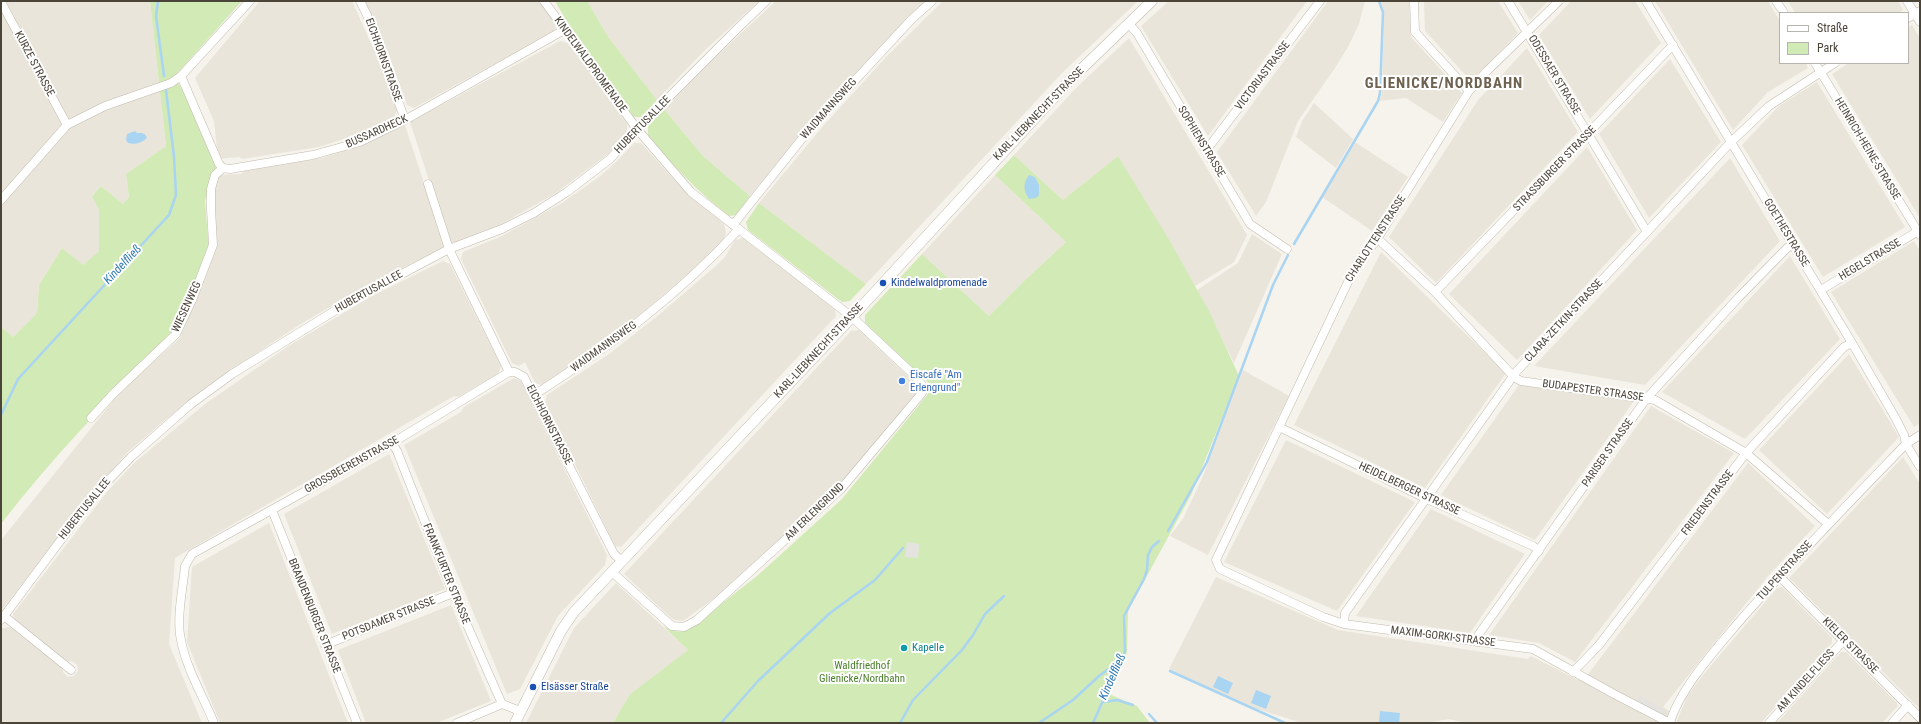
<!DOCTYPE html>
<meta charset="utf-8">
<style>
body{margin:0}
#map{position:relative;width:1921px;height:724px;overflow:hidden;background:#f6f3ec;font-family:"Roboto Condensed",sans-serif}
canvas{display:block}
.frame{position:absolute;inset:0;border:2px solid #4b4439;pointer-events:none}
.legend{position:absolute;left:1779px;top:12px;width:130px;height:52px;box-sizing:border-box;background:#fff;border:1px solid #b7b4b0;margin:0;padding:5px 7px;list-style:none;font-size:12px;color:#4b4439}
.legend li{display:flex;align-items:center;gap:8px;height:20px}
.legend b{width:20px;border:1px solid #b7b4b0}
</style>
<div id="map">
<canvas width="1921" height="724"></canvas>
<div class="frame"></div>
<ul class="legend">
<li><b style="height:5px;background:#fff"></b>Straße</li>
<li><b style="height:11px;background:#d2eab5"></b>Park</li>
</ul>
</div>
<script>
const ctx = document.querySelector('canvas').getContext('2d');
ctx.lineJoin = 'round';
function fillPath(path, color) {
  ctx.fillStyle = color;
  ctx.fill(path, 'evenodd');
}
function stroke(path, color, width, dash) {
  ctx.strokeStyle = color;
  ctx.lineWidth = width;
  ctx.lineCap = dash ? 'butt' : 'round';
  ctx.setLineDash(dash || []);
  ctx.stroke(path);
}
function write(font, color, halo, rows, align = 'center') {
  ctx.font = font + ' "Roboto Condensed",sans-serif';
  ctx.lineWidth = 4;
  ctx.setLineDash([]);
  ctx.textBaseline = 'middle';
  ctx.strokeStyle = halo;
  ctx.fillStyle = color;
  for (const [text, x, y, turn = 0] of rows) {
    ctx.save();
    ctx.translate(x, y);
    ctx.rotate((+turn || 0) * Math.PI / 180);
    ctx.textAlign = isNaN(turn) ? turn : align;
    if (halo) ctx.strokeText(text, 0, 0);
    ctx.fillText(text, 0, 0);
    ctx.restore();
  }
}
fillPath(new Path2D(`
 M1,1H150L166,146L126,174L129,197L123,204L101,186L92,195L99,210V251L83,266L62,248L39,285L37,313L13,337L1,327Z
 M260,1H352L386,77L397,110L394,118L356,135L319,147L242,159L239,157L218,159L214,121L195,78Z
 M365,1H544L557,24L554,31L414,108L407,105L388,52Z
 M587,1H759L703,52L657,100L609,38Z
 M776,1H926L800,136L750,196L703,156L664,109L711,61Z
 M943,1H1138L1062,73L866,284L759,203L824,125L888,55Z
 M1169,1H1307L1208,136L1141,26Z
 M1328,1H1365L1359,24L1349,45L1335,68L1298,121L1266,202L1256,216L1217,152Z
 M1381,1H1409L1411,37L1462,93L1443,122L1406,98L1379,101L1382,93L1384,11Z
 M1424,1H1498L1518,33L1471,81L1425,31Z
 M1518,1H1548L1530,20Z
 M1571,1H1635L1661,43L1590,119L1539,35Z
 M1655,1H1768L1780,21V63H1806L1808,68L1768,92L1733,130Z
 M1788,1H1898L1903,10L1899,13H1795Z
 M1912,25L1920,38V218L1832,74L1849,63H1908V27Z
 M1129,38L1247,235L1234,262L1195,286L1118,156L1063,200L1014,155L1077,87Z
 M560,41L568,43L627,124V133L608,154L556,193L498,226L450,245L410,122Z
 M1527,48L1578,132L1436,283L1389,237L1478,100Z
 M1670,59L1721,142L1649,218L1599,134Z
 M1817,82L1905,227L1823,277L1742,145L1779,106Z
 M1314,103L1353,139L1336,168L1296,137L1302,121Z
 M405,125L445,247L370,284L299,325L230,371L165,420L127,453L98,485L1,611V540L121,391L180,338L217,245L213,210L215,189L219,175L241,174L244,171L322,158L360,146Z
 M1355,142L1408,177L1372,231L1322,197Z
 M634,143H641L676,182L724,224L726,233L723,241L709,256L636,318L585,357L542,385L535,383L525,362L519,366L512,363L461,259L463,252L502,236L562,203L599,177L616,162Z
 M1587,147L1637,230L1517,360L1449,294Z
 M1730,158L1780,241L1645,385L1534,366Z
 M995,175L1066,242L1025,280L989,316L922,254Z
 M1252,234L1282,254L1234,363L1197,290L1238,263Z
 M743,238L835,309L836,316L621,547L615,546L545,403L547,395L609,354L660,314L717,265L725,257L735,240Z
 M1914,241L1920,251V423L1914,427L1831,292Z
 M1381,252L1506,373L1425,488L1294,425Z
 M1790,256L1840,339L1745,439L1662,392Z
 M443,261L450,264L501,366L498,374L458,397L454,396L175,558L169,644L202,723H1L2,628L10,627L62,667L63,672L68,677L73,676L78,671L77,665L72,661L66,662L14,622L13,614L107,492L134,463L205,404L290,345L372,296Z
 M859,330L917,385L918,390L865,457L835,491L751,568L716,597L683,621L675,620L671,618L624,574L851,331Z
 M1849,354L1899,437L1827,514L1759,450Z
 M1243,370L1289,396L1208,555L1170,536L1184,517L1203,476Z
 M514,378L521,381L607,555L605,565L558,616L520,689L507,694L404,445L461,412L464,407Z
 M1521,382L1634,401L1535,540L1441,495Z
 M1651,406L1734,453L1575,662L1539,643L1489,635Z
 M1286,440L1415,502L1337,611L1224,562Z
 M389,454L445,589L332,634L284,514Z
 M1903,457L1920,484V709L1789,578Z
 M1748,463L1815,526L1768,576L1663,707L1671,712L1669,720L1586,677Z
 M1431,509L1525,554L1470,633L1356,616Z
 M269,523L315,640L348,723H220L187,642L192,567Z
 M1216,577L1338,630L1528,659L1531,656L1578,680L1579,678L1665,723H1466L1449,719L1427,723H1302L1248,706L1169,669Z
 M616,583L688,650L630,694L613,723H526L574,628Z
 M1782,587L1832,638V643L1761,723H1676L1688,695L1703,675L1777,588Z
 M451,605L491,701L436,723H366L338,650Z
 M1841,652H1846L1897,703V707L1882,723H1777Z`), '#eae5da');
fillPath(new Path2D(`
 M150,1H242L174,77L190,101L216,167L209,186L205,201L209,249L182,320L173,334C113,395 53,456 1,524V327L13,337L37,313L39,285L62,248L83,265L99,251V210L92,196L101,186L123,204L129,197L126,174L166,146Z
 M555,1H587L609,38L657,100L641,117H634C605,80 578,42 555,1Z
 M664,109L703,156L750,196L737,215L729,216C698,192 672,165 648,135V126Z
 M1014,155L1063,200L1118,156L1171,243L1209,311L1239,376L1191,495L1128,611L1127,653L1109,694L1137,706L1150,723H613L630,694L688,650L663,626C672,631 680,634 689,629L757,576L842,499L928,394L930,384L865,323V315L922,254L989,316L1025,280L1066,242L995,175Z
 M759,203L866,284L850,301L842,302L748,230L746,222Z`), '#d2eab5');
fillPath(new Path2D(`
 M907,542L919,544L918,558L905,557Z
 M1640,696L1667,711L1665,717L1636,702Z`), '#e5e3e0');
fillPath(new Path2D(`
 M135,131L137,133C141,133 145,132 147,138C141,143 136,145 128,143L126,140L127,134Z
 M1029,175L1035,177L1039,185V195L1036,198L1029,199C1023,190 1023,184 1029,175Z
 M1218,676L1233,683L1228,694L1213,687Z
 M1256,690L1271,696L1266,709L1251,703Z
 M1380,711L1400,713L1399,723H1379Z`), '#a9d4f2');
stroke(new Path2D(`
 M158,1L156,16L164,76
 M1294,244L1378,101L1380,93L1383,12L1379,1
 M1,415L18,379L169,215L176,195L174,157L166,90
 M1168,531L1207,462L1273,285L1288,255
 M1170,671L1285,723
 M1103,702L1117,700L1133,705
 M1149,714L1157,723
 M721,723L758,681L830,613L875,580L903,548
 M900,723L913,700L962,650L973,635L985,614L1004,596
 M1039,723L1073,700L1099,676L1121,660
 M1093,723L1125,651L1124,616L1144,579L1147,570L1148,555L1152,547L1159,541`), '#a9d4f2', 2.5);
const minor = new Path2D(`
 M360,1L367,15L405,120
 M544,1L637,129L691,192L852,317L914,375L923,386L922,393L841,489L697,620L684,627L672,626L612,572
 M1414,1L1415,32L1469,91L1376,241L1358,262L1347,284L1216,560L1220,569L1323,617L1344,624L1533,649L1614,694L1670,723
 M1508,1L1647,232
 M1646,1L1852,343L1896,419L1904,435L1906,444L1920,467
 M1776,1L1784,13
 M1907,1L1920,22
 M1,2L67,125
 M1908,18L1920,11
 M1129,24L1137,33L1250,224L1287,249
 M1815,63L1920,235
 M181,76L219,164L223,168L230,169L313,155L360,142L405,120L564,30
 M1469,91L1487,71L1559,1
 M1204,148L1211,144L1320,1
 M428,184L449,249L509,372H515L524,377L614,554L622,561
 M1,200L67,125L105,106L171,83L181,76L250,1
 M733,225L809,130L911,20L932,1
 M1377,238L1435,292L1514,377L1521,381L1655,400L1746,453L1828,524
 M1821,290L1920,230
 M1435,292L1673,45
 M534,395C610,346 678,296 739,229
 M91,418L113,394L176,334L192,300L213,245L211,209V189L215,175L223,168
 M1279,427L1427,499L1533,546L1539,551
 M392,443L397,451L453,593L502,704
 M272,510L357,723
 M1779,576L1920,718
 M4,616L71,670
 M1,620L96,493L131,457L191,404L232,374L349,302L449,249L502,229L534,213L567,192L610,159L637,129L738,28L766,1
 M1344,624L1345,613L1516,372L1731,142L1769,106L1835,63
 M1477,642L1479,634L1646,399L1739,297L1787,248L1793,244
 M325,645L453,593
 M1573,672L1599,645L1746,453L1844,347L1852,343
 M214,723C203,696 186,668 181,640C176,619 183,588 185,566L192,554L392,443L509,372
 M457,723L502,704L520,711
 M1670,723C1679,690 1715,650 1738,623C1792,561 1849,503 1906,444L1920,435
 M1769,723L1844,640
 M1892,723L1908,705`);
const tertiary = new Path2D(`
 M515,723L561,631L574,612L852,317L1070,80L1152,1`);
stroke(minor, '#c2bbae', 9);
stroke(tertiary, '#c2bbae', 11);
stroke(minor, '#fff', 8);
stroke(tertiary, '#fff', 10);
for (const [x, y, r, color] of [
 [883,283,4,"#1a4fb4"],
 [902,381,4,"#3f7fe0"],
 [904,648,4,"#0f9aa8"],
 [533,687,4,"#1a4fb4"]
]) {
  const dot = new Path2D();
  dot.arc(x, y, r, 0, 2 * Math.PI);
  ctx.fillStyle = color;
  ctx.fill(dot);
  stroke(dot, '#fff', 1.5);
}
write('11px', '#4b4439', '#fff', [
 ["EICHHORNSTRASSE",383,60,70],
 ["KURZE STRASSE",34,64,62],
 ["KINDELWALDPROMENADE",590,65,54],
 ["ODESSAER STRASSE",1554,75,59],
 ["VICTORIASTRASSE",1263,76,-53],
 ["WAIDMANNSWEG",829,109,-48],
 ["KARL-LIEBKNECHT-STRASSE",1039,114,-46],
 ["HUBERTUSALLEE",643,125,-46],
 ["BUSSARDHECK",377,132,-24],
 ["SOPHIENSTRASSE",1201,142,59],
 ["HEINRICH-HEINE-STRASSE",1867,149,59],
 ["STRASSBURGER STRASSE",1555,169,-46],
 ["GOETHESTRASSE",1786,233,59],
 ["CHARLOTTENSTRASSE",1376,239,-57],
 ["HEGELSTRASSE",1870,260,-31],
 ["HUBERTUSALLEE",369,292,-29],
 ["WIESENWEG",187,307,-65],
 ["CLARA-ZETKIN-STRASSE",1564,321,-47],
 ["WAIDMANNSWEG",604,347,-36],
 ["KARL-LIEBKNECHT-STRASSE",819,351,-47],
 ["BUDAPESTER STRASSE",1593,391,8],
 ["EICHHORNSTRASSE",549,425,63],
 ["PARISER STRASSE",1608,453,-55],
 ["GROSSBEERENSTRASSE",352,465,-29],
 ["HEIDELBERGER STRASSE",1409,489,25],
 ["FRIEDENSTRASSE",1708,503,-53],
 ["HUBERTUSALLEE",85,509,-51],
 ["AM ERLENGRUND",815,512,-44],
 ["TULPENSTRASSE",1785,571,-48],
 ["FRANKFURTER STRASSE",446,574,68],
 ["BRANDENBURGER STRASSE",314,616,68],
 ["POTSDAMER STRASSE",389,619,-22],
 ["MAXIM-GORKI-STRASSE",1443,637,7],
 ["KIELER STRASSE",1850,646,45],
 ["AM KINDELFLIESS",1806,681,-48]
]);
write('11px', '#164399', '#fff', [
 ["Kindelwaldpromenade",891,283],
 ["Elsässer Straße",541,687]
], 'left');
write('11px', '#366cbe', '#fff', [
 ["Eiscafé \"Am",910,375],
 ["Erlengrund\"",910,388]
], 'left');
write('11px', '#0d838f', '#fff', [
 ["Kapelle",912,648]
], 'left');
write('11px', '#4a7f2a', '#fff', [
 ["Waldfriedhof",862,666],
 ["Glienicke/Nordbahn",862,679]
]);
write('italic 12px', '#2e7ab2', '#fff', [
 ["Kindelfließ",123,265,-47],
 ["Kindelfließ",1113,677,-66]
]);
ctx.letterSpacing = '1px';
write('bold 15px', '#6e6250', '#fff', [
 ["GLIENICKE/NORDBAHN",1444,84]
]);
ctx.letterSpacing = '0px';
</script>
